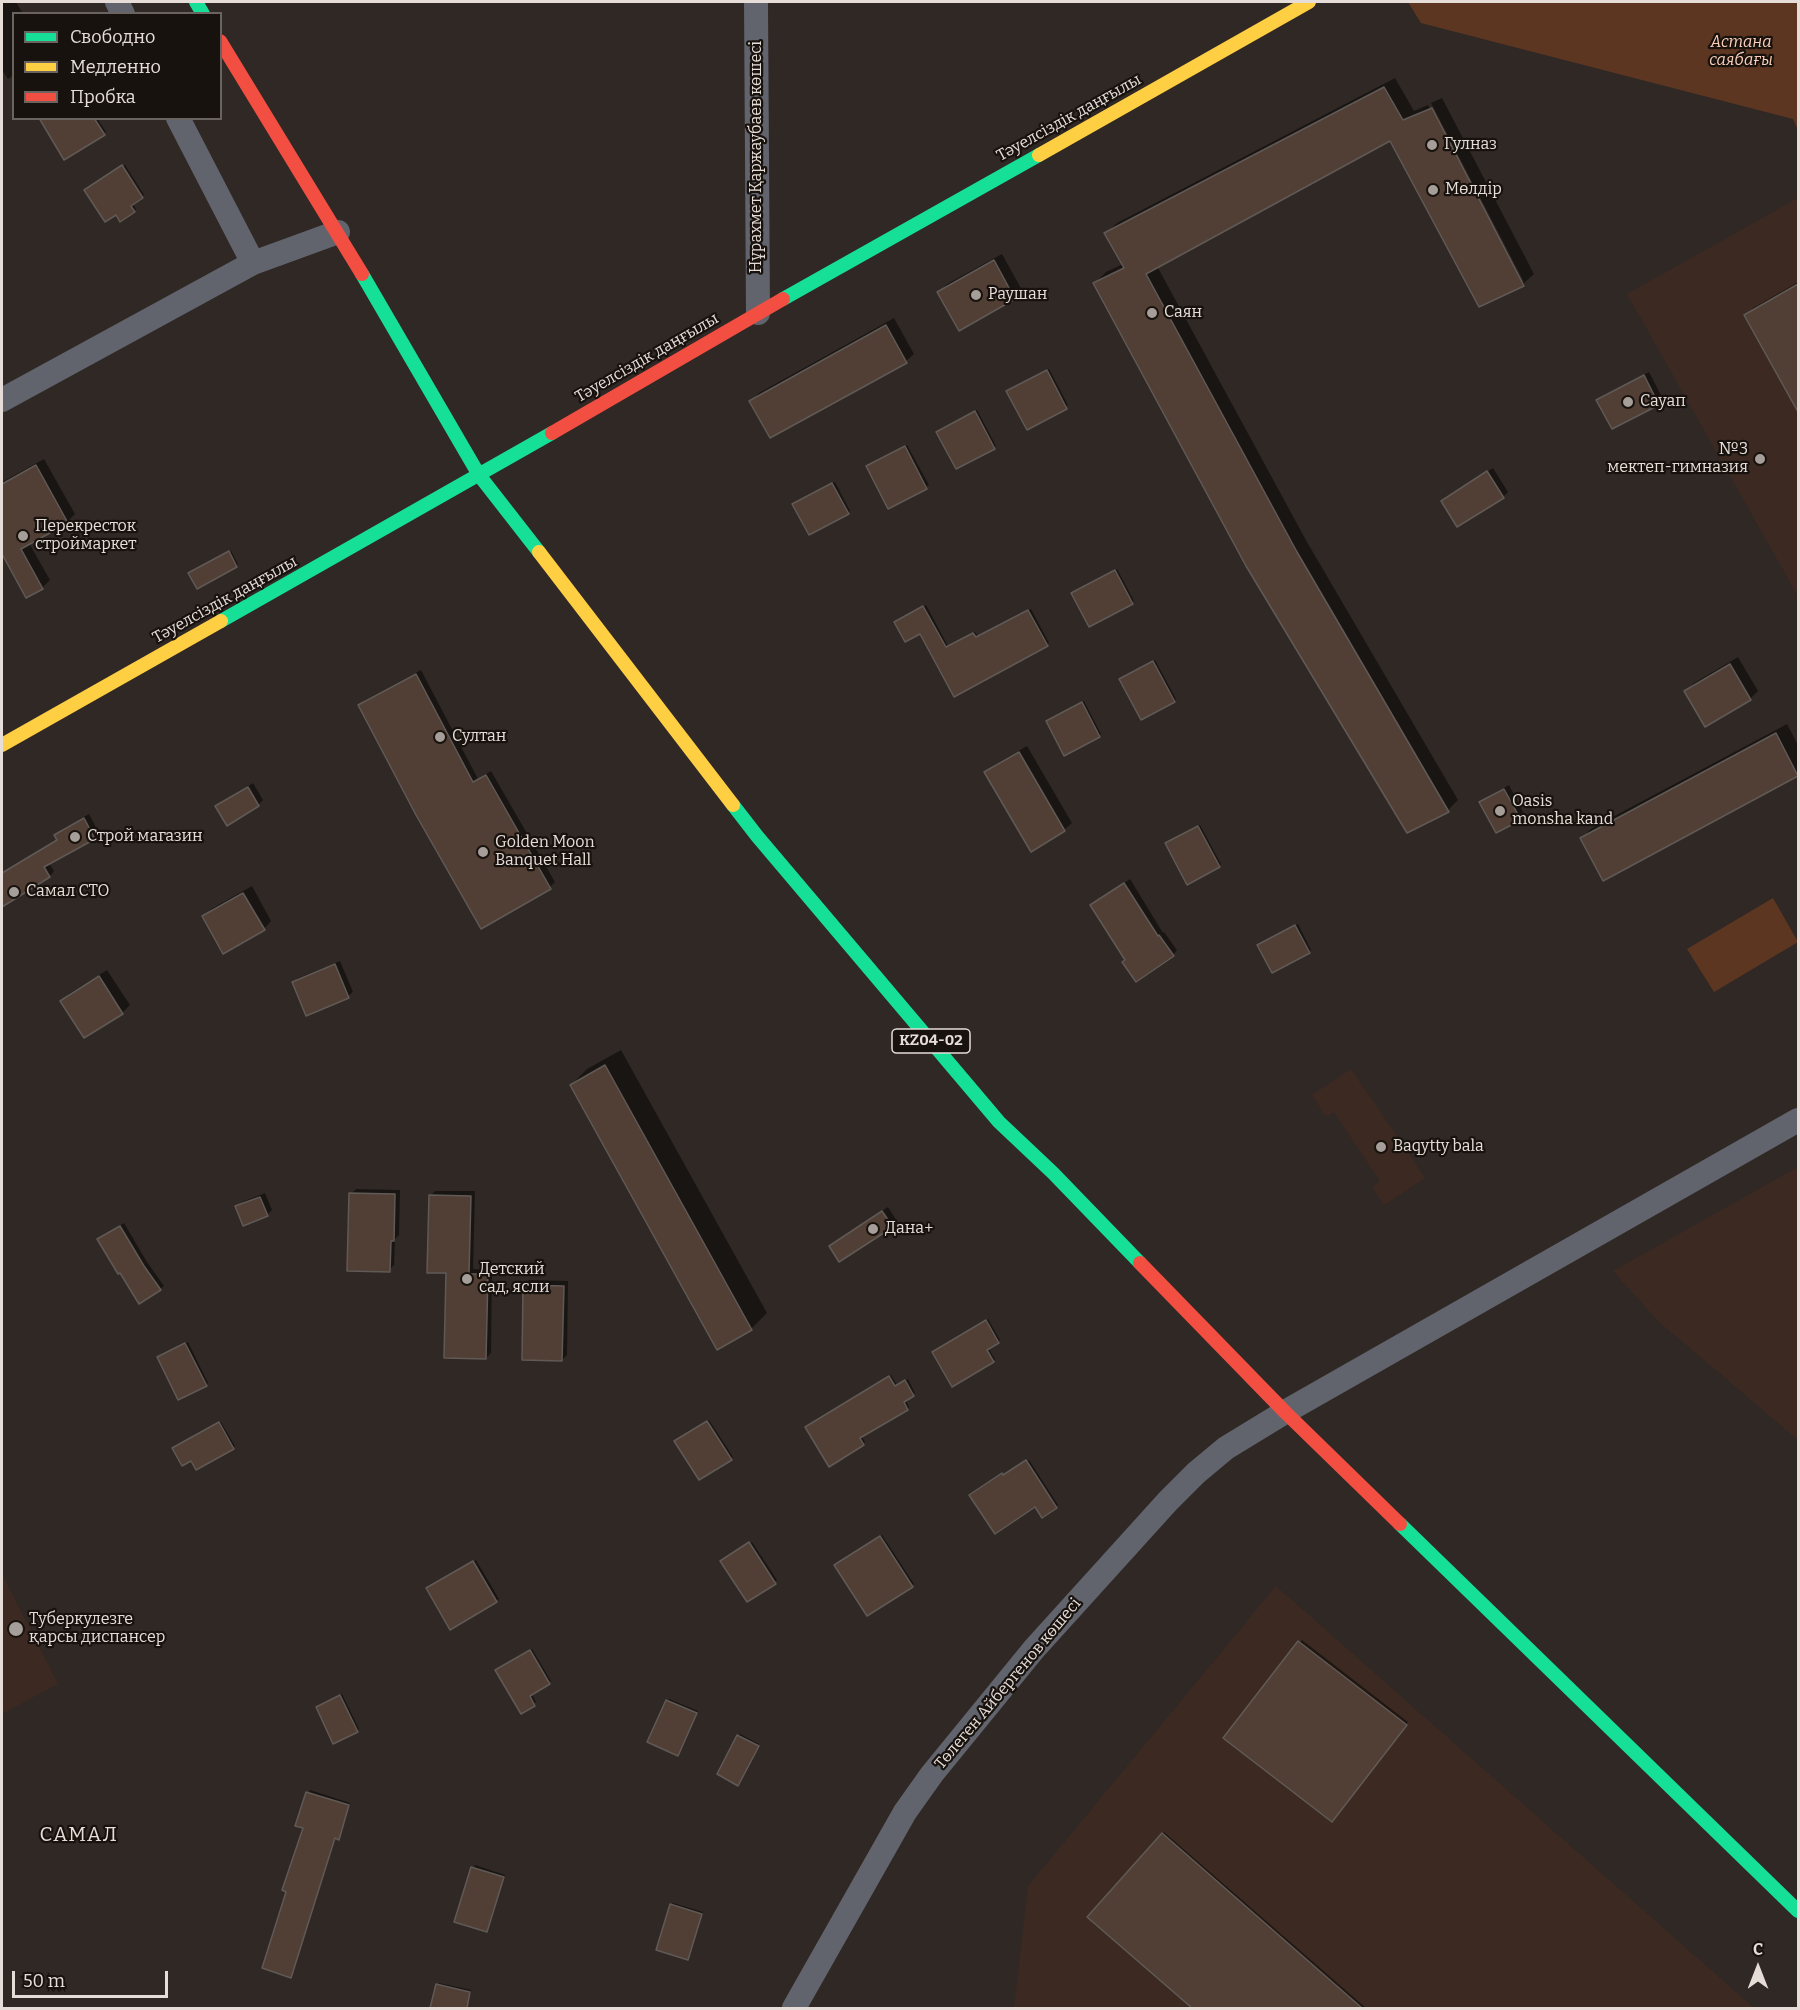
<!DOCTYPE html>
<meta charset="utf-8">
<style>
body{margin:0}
#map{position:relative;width:1800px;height:2010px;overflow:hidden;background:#302825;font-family:Bitter,serif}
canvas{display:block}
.frame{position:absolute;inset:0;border:3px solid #e6ddd8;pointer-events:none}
.legend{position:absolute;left:12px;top:12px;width:210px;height:108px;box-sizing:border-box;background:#18120e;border:2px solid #6a635f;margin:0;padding:8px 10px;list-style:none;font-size:18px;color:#e6ddd8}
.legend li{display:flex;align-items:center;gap:12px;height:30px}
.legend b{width:30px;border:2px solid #6a635f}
.north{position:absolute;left:1728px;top:1938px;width:60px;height:60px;-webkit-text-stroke:4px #18120e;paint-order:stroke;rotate:0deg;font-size:16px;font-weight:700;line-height:24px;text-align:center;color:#e6ddd8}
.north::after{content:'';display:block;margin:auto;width:21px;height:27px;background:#e6ddd8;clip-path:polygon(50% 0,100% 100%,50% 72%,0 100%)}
.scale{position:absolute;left:12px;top:1971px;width:156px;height:27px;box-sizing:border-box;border:3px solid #e6ddd8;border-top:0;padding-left:8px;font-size:18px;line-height:21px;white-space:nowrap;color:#e6ddd8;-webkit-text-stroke:4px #18120e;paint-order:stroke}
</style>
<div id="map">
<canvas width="1800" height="2010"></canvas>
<div class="frame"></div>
<ul class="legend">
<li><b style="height:8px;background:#16e098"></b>Свободно</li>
<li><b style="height:8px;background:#ffcf43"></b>Медленно</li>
<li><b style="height:8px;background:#f24e42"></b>Пробка</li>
</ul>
<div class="north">С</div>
<div class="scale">50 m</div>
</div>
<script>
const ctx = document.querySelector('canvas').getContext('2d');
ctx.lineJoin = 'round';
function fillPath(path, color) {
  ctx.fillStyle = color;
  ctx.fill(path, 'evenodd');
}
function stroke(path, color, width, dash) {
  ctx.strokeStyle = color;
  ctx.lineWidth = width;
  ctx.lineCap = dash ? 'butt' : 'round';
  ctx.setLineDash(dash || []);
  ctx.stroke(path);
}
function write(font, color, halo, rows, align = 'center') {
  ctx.font = font + ' Bitter,serif';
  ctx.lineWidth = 4.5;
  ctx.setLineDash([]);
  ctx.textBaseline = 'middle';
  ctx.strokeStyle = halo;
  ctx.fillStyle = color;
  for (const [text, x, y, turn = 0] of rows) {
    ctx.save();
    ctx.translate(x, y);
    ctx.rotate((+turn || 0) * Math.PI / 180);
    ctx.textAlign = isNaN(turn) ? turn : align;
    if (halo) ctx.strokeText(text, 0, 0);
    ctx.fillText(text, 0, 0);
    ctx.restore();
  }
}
fillPath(new Path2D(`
 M1798,198V596L1627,294Z
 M1351,1069L1425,1178L1384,1205L1372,1187L1380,1181L1334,1112L1326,1116L1312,1095Z
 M1798,1167V1440L1658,1321L1613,1271Z
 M2,1574L58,1684L2,1714Z
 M1276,1586L1754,2008H1014L1028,1886Z`), '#3c2a22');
fillPath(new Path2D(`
 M1408,2H1798V130L1793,119L1421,23Z
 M1773,898L1798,942L1714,992L1687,949Z`), '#5d3622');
fillPath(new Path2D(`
 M2,2H16L23,14H14V75L8,79L2,70Z
 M1395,78L1414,111L1428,105L1521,282H1524L1431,103L1442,98L1534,274L1523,284L1480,305L1391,139L1157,266L1307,542L1458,800L1448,810L1095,283L1106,272L1123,264L1106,233L1117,223Z
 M50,118H97L106,132L104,134Z
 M125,165L144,195L132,203L136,209L134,211L116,213L88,188Z
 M1002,254L1022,290L1014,298L939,292L947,284Z
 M1798,282V394L1792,397L1746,316L1753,308Z
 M894,318L914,354L906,361L751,401L759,393Z
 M1049,369L1068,405L1027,428L1008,391Z
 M1649,372L1663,399L1658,403L1612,427L1598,400L1603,396Z
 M977,410L996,446L994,448L940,430Z
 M907,445L929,485L889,507L870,465Z
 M44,459L75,514L67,522L29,543L50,580L42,588L27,596L2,551V482Z
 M1493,468L1508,492L1503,497L1443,501Z
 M835,482L850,511L848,513L796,502Z
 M231,551L238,564L236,566L192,571Z
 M1117,569L1134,601L1132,603L1075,592Z
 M926,605L948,646L975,632L978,636L1031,609L1049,643L954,695L921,632L898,620Z
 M1738,657L1758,691L1750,699L1706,725L1686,691L1694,683Z
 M1155,660L1176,699L1174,701L1123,677Z
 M421,670L478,779L491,771L555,882L550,887L481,926L360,705L365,700Z
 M1084,701L1101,734L1065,754L1049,719Z
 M1787,724L1798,745V775L1603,879L1582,838L1592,828Z
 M1027,746L1072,823L1064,830L986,773L994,765Z
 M253,783L263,800L258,805L217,807Z
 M1509,785L1524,814L1520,819L1481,803L1486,798Z
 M89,814L99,833L94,838L49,863L54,871L50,876L2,905V873L58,839L56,835L61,830Z
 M1200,825L1221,864L1219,866L1169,841Z
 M1130,879L1163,933L1164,932L1177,950L1173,955L1126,959L1092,905Z
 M252,886L271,921L264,929L204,917L211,909Z
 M1298,924L1311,950L1309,952L1261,944Z
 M340,961L353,992L348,996L293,983L298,978Z
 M107,970L130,1005L122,1013L62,1001L70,993Z
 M621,1050L767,1313L751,1329L571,1085L587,1069Z
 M356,1189L400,1190L399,1235L395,1239L394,1265L389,1270L351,1194Z
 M435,1191H475L473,1269L492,1270L491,1353L486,1358L447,1272L430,1196Z
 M265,1193L272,1210L267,1215L237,1207L242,1202Z
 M888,1207L897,1221L840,1260L835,1242Z
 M124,1223L147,1262L164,1286L160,1289L99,1239Z
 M529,1280L568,1281L567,1355L562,1360L524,1285Z
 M988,1319L1000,1340L988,1348L995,1359L993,1361L936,1350Z
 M188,1342L208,1383L206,1385L158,1357Z
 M891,1375L897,1385L908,1379L915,1393L905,1399L909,1407L908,1409L861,1435L865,1442L863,1444L809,1425Z
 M709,1420L733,1457L731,1458L678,1440Z
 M221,1422L235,1446L233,1448L191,1459L176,1446Z
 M1029,1460L1058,1505L1056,1507L973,1493Z
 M882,1535L914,1584L868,1614L838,1563Z
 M752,1542L777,1580L775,1582L724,1559Z
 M476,1560L499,1599L451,1628L430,1587Z
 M1302,1640L1408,1722L1334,1818L1226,1738Z
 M532,1649L551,1681L531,1693L536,1702L521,1712L499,1668Z
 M342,1694L359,1729L357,1731L319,1705Z
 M669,1699L698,1711L679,1752L667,1701Z
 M740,1734L759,1744L740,1782L738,1736Z
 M310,1790L350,1803L340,1836L336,1837L292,1974L288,1891L304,1827L297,1825Z
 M1164,1832L1366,2008H1194L1089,1917Z
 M475,1865L505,1875L486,1931L456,1921Z
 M673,1903L703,1912L687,1959L671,1905Z
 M439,1983L471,1990L467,2008H432Z`), '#0007');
const building = new Path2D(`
 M1384,87L1403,120L1432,108L1524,286L1479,307L1390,141L1146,274L1297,552L1449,812L1407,833L1246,566L1093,283L1124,268L1104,233Z
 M39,118H94L105,135L64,160Z
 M122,165L143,198L131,206L135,212L120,222L116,215L105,222L84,190Z
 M994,260L1015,299L959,331L937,292Z
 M1798,284V412L1744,315Z
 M886,325L907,363L770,438L749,401Z
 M1047,370L1067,409L1027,430L1006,391Z
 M1644,375L1659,405L1612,429L1596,400Z
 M975,411L995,449L956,469L936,432Z
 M905,446L927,489L888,509L866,466Z
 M36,465L68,523L21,549L43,589L26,598L2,554V484Z
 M1487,471L1504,498L1457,527L1441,501Z
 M832,483L849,514L809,535L792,504Z
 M229,551L237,567L197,589L188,573Z
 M1115,570L1133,604L1089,627L1071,593Z
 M923,606L946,647L973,633L976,637L1028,610L1048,646L954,697L920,634L905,642L894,622Z
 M1153,661L1175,702L1141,720L1119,679Z
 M1730,664L1751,700L1705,727L1684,691Z
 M416,674L473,782L486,775L551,889L481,929L416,815L358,705Z
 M1082,702L1100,737L1064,756L1046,721Z
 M1776,733L1798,776L1603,881L1580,838Z
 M1019,752L1065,831L1031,852L984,772Z
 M248,787L259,806L227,826L215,806Z
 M1504,789L1521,820L1496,833L1479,802Z
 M84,818L95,839L44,867L50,877L2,907V873L57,840L54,835Z
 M1198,826L1220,867L1187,885L1165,843Z
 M1124,883L1158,936L1159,935L1174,956L1136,982L1122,962L1125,960L1090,905Z
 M243,893L265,930L223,954L202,916Z
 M1295,925L1310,953L1272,973L1257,945Z
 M335,964L349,998L306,1016L292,982Z
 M99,976L123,1014L84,1038L60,1001Z
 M605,1065L752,1330L717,1350L570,1085Z
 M349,1193L395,1194L394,1241H391L390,1272L347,1271Z
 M429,1195L471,1196L469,1274H488L486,1359L444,1358L446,1273H427Z
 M260,1197L268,1216L243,1226L235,1206Z
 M882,1211L893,1227L839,1262L829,1246Z
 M120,1226L144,1266L161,1290L139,1304L120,1273L118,1274L97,1239Z
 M523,1285L564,1286L562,1361L522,1360Z
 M986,1320L999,1343L987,1350L994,1362L952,1387L932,1352Z
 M185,1343L207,1386L178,1400L157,1357Z
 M889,1376L895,1386L905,1380L914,1396L904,1402L908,1410L860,1438L864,1445L829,1467L805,1427Z
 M707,1421L732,1460L699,1480L674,1441Z
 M219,1422L234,1449L196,1470L191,1461L182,1466L172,1448Z
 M1026,1460L1057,1508L1042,1518L1035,1507L995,1534L969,1495L1002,1473L1003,1475Z
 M880,1536L913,1587L867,1616L834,1565Z
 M749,1542L776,1584L747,1602L720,1561Z
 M473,1561L497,1602L450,1630L426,1588Z
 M1298,1641L1407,1725L1332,1822L1223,1738Z
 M530,1650L550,1684L530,1696L535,1706L521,1714L495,1670Z
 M340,1695L358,1732L333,1744L316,1707Z
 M666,1700L697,1713L678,1756L647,1742Z
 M737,1735L759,1746L738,1786L717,1774Z
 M306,1792L349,1805L339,1840L335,1838L291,1978L262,1968L286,1892L282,1890L303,1828L295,1826Z
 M1162,1833L1362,2008H1192L1087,1917Z
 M471,1867L504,1877L487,1932L454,1922Z
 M670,1904L702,1914L688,1960L656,1950Z
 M436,1984L470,1992L467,2008H430Z`);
fillPath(building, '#513f35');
stroke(building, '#605a56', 1.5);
stroke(new Path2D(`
 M117,2L123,14
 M756,2L758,313
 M253,263L338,232
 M2,400L253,263L178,118
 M794,2008L905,1812L932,1774L1034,1649L1168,1501L1196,1473L1226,1448L1285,1412L1798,1120`), '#61646c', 24);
stroke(new Path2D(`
 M196,2L203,14
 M362,274L479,475L539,552
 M783,299L1039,155
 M221,621L552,433
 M733,805L757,836L999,1122L1053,1173L1140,1263
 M1400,1524L1798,1911`), '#16e098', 14);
stroke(new Path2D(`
 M1039,155L1309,2
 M539,552L733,805
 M2,745L221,621`), '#ffcf43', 14);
stroke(new Path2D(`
 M220,41L362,274
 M552,433L783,299
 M1140,1263L1285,1412L1400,1524`), '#f24e42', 14);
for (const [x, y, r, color] of [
 [1432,145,6,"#a69e99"],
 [1433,190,6,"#a69e99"],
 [976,295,6,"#a69e99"],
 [1152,313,6,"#a69e99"],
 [1628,402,6,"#a69e99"],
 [1760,459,6,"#a69e99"],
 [23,536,6,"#a69e99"],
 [440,737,6,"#a69e99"],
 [1500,811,6,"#a69e99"],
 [75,837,6,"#a69e99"],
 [483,852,6,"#a69e99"],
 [14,892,6,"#a69e99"],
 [1381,1147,6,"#a69e99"],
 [873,1229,6,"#a69e99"],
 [467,1279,6,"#a69e99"],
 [16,1629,8,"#a69e99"]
]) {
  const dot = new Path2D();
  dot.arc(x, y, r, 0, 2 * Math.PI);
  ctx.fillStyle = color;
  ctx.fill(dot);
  stroke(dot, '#18120e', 2);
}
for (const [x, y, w] of [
 [931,1041,78]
]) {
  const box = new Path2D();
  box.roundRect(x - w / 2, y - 12, w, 24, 4.5);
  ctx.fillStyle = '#18120e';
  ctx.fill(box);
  stroke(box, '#e6ddd8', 1.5);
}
write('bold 15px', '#e6ddd8', null, [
 ["KZ04-02",931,1041]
]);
write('italic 16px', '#faceb8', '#18120e', [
 ["Астана",1741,43],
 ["саябағы",1741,61]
]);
write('16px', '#e6ddd8', '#18120e', [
 ["Тәуелсіздік даңғылы",1069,118,-29],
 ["Нұрахмет Қаржаубаев көшесі",757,157,-90],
 ["Тәуелсіздік даңғылы",647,358,-30],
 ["Тәуелсіздік даңғылы",225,600,-29],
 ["Төлеген Айбергенов көшесі",1008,1684,-50]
]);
write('16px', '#e6ddd8', '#18120e', [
 ["Гулназ",1444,145],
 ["Мөлдір",1445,190],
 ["Раушан",988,295],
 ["Саян",1164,313],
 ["Сауап",1640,402],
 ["№3",1748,450,"right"],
 ["мектеп-гимназия",1748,468,"right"],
 ["Перекресток",35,527],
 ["строймаркет",35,545],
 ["Султан",452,737],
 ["Oasis",1512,802],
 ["monsha kand",1512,820],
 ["Строй магазин",87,837],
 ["Golden Moon",495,843],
 ["Banquet Hall",495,861],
 ["Самал СТО",26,892],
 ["Baqytty bala",1393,1147],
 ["Дана+",885,1229],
 ["Детский",479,1270],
 ["сад, ясли",479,1288],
 ["Туберкулезге",29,1620],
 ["қарсы диспансер",29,1638]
], 'left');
ctx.letterSpacing = '1.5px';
write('20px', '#e6ddd8', '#18120e', [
 ["САМАЛ",79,1835]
]);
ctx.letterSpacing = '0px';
</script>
